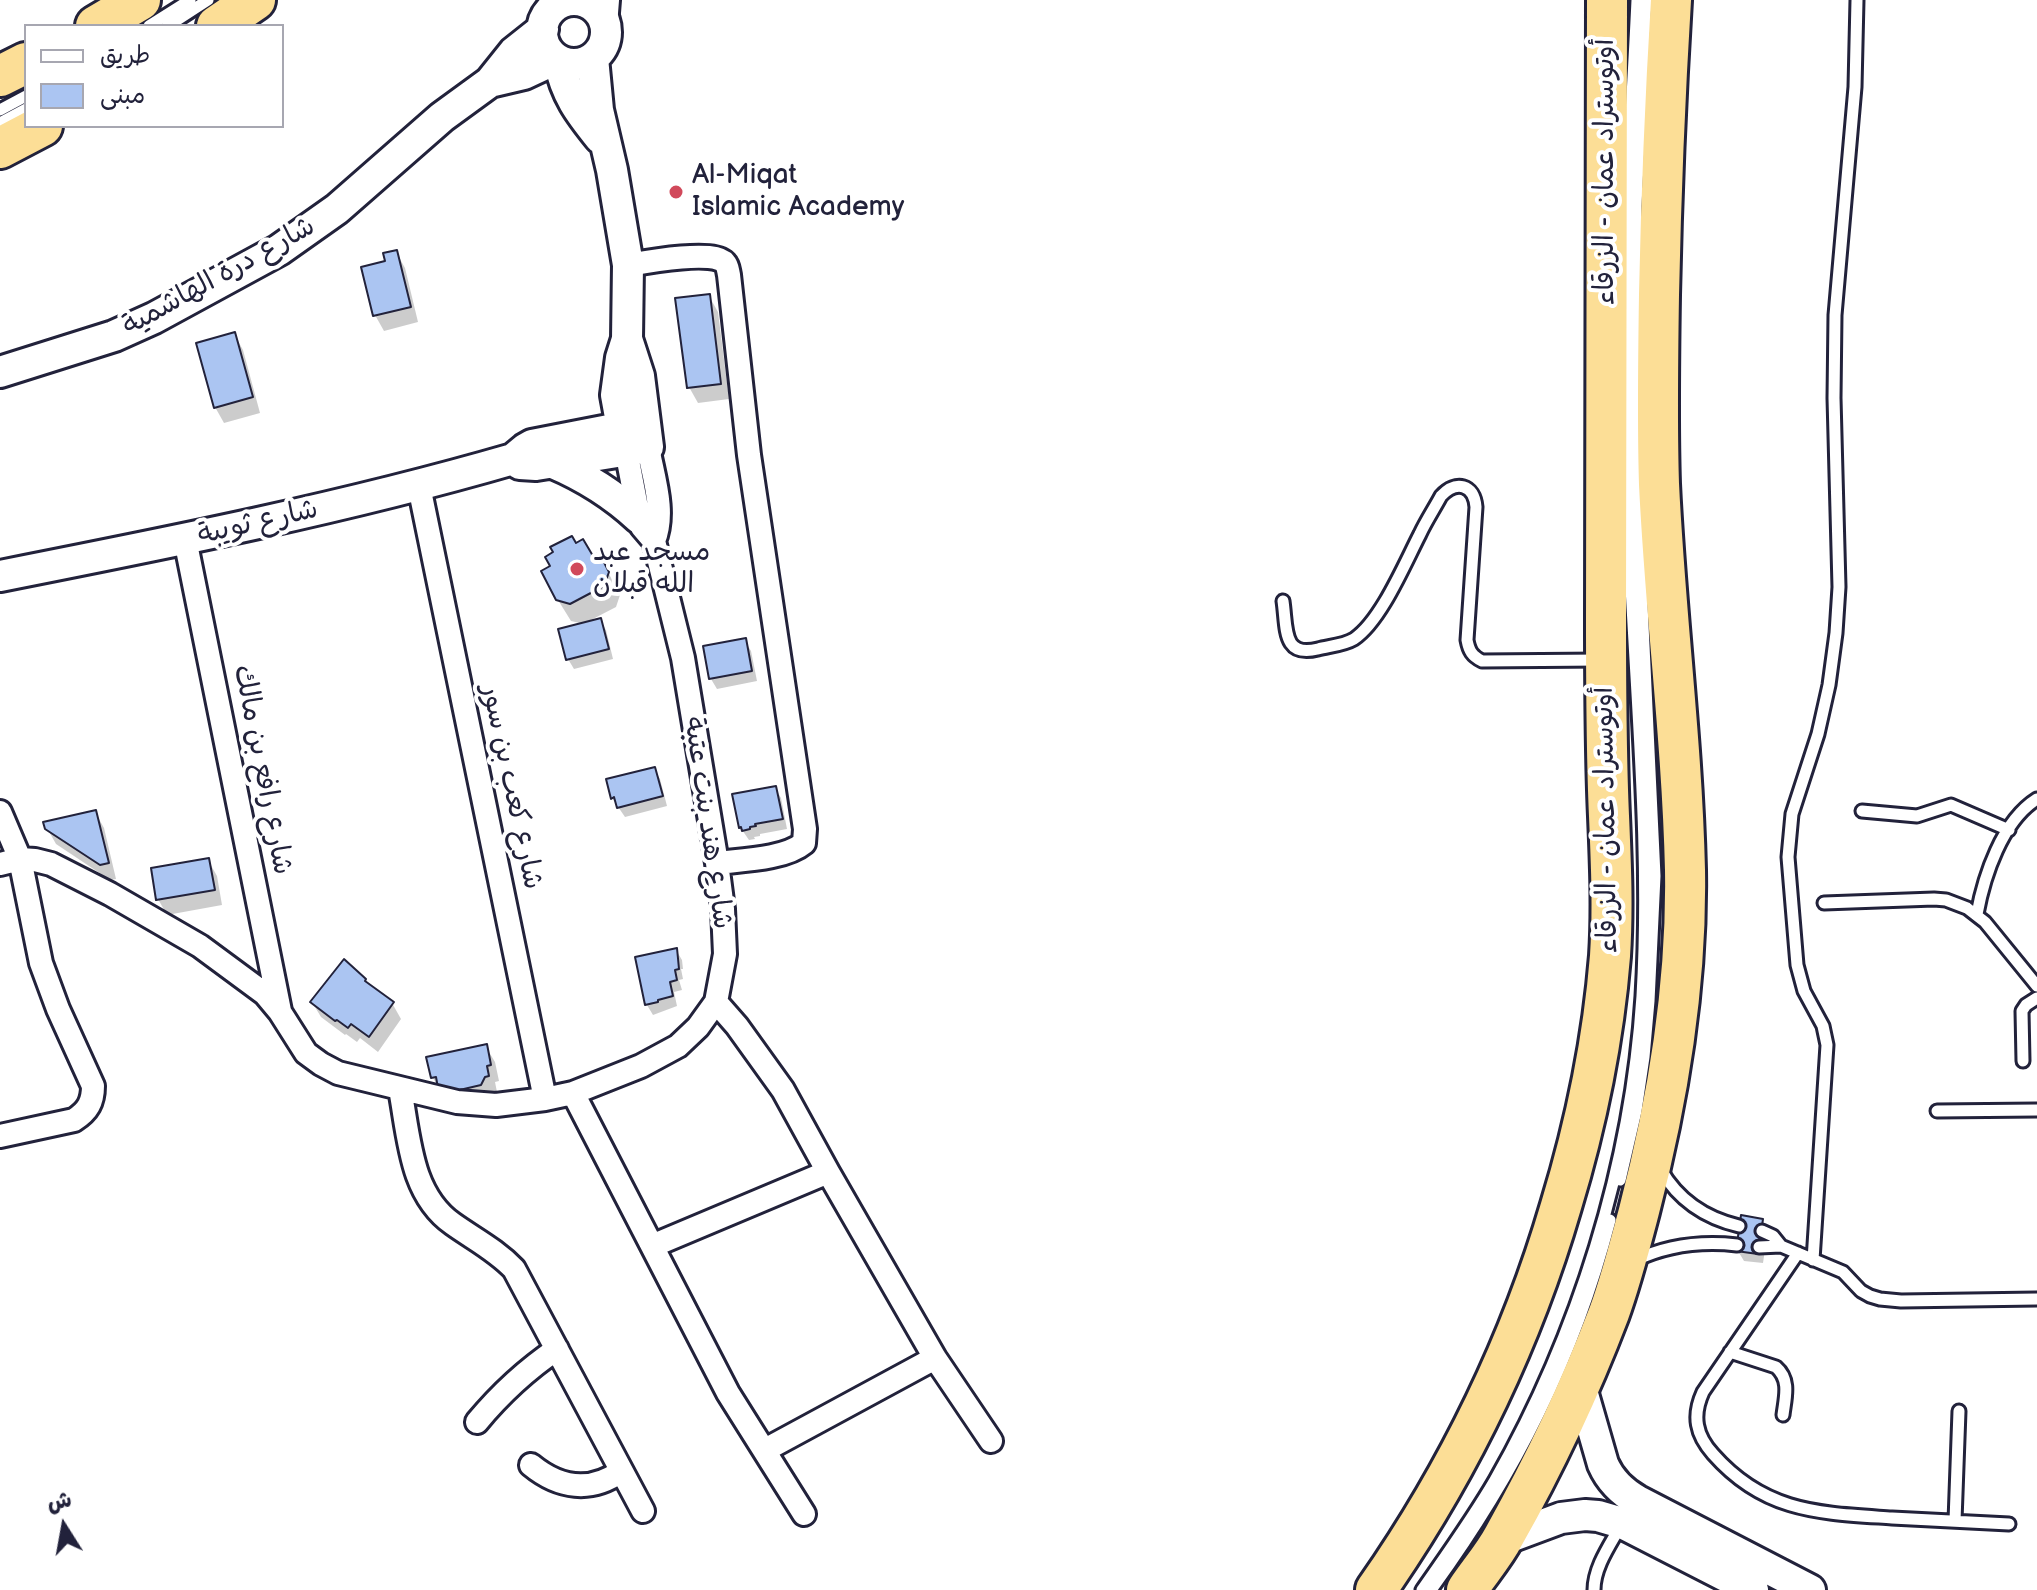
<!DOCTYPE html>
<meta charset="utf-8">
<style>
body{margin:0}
#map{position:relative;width:2037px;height:1590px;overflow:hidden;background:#fff;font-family:"Balsamiq Sans","Playpen Sans Arabic",sans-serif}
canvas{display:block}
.legend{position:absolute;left:24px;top:24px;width:260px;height:104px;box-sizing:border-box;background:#fff;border:2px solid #a7a7b1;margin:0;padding:10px 14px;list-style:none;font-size:24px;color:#22223b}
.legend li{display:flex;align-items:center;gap:16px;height:40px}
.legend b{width:40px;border:2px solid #a7a7b1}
.north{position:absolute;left:24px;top:1486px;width:80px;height:80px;-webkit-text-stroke:6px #fff;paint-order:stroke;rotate:349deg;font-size:22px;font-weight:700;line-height:32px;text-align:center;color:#22223b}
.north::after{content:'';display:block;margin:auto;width:28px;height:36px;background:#22223b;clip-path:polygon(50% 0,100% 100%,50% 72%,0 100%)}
</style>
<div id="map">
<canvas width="2037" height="1590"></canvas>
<ul class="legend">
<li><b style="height:10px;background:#fff"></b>طريق</li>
<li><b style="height:22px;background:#abc5f2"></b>مبنى</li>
</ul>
<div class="north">ش</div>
</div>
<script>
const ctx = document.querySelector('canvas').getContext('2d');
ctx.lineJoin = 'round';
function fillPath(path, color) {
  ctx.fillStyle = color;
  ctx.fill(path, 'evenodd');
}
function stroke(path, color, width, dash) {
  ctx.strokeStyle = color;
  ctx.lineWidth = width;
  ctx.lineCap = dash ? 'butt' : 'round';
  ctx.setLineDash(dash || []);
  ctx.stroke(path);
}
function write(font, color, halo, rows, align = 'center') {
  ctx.font = font + ' "Balsamiq Sans","Playpen Sans Arabic",sans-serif';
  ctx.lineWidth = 8;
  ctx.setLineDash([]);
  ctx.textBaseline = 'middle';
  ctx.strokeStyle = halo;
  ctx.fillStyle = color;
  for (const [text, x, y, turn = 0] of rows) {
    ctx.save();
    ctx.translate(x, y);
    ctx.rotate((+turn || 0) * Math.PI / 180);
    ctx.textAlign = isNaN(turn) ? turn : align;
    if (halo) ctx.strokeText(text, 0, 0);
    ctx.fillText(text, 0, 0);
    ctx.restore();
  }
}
fillPath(new Path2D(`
 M396,252L405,268L418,322L384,331L375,315Z
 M709,296L718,312L729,399L698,403L689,387Z
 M234,334L243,350L260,413L224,423L215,407Z
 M575,545L592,558L599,555L620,595L616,607L589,621L600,620L606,630L613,659L574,669L568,659L584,624L571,621L558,600Z
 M745,641L751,651L757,681L717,689L711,679L705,648Z
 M654,769L660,779L667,806L625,817L612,798Z
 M775,788L781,798L787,829L760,834V836L754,837L755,839L749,840L740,827Z
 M95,812L104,828L116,879L110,880L56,844L47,828Z
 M208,860L217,876L222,905L167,915L158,899Z
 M676,950L682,960L683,969H681L683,979L679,980L682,990L674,992L677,1006L653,1015L647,1005Z
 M365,980L368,985L392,1003L401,1019L378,1052L360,1038L357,1042L346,1034L345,1035L321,1017L312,1002Z
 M486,1047L495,1062L499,1081L495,1082L497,1092H494L489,1101L442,1093L433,1078L429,1058Z
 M1762,1220L1768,1230L1763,1263L1744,1261L1738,1251Z`), '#0003');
const building = new Path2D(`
 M397,250L411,307L373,316L361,267L385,261L383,253Z
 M710,294L721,384L687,388L675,298Z
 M235,332L253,397L214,408L196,343Z
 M572,536L576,543L583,539L593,556L599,553L609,572L604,586L570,604L556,600L541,571L550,566L545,557L553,552L550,547Z
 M601,618L609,649L566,660L558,629Z
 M746,638L752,671L709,679L703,646Z
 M655,767L663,796L617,808L614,797L611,799L606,779Z
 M776,786L783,819L755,824L756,826L750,827V829L742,831L741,827L739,828L732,794Z
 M96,810L109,863L100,865L45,829L43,822Z
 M209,858L215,890L156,900L151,868Z
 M677,948L679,969L675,970L677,980L670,982L673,996L658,1000V1002L645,1005L635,957Z
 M344,959L366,979L365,981L394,1002L369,1037L351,1024L348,1028L337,1020L335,1021L310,1002Z
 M487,1044L491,1065L487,1066L489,1076L485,1077L481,1085L451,1092L438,1088L436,1077L431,1078L426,1057Z
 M1741,1215L1763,1219L1758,1254L1736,1251Z`);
fillPath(building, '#abc5f2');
stroke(building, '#22223b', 2);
const lane = new Path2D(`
 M149,26L190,0
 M168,26L208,0
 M0,110L26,96
 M0,123L26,109
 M1283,601C1287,628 1282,658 1318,649C1330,646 1344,645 1354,639C1381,621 1405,563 1420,534C1426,521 1434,509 1441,496C1456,480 1474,484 1476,507L1467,640C1469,651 1472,656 1482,661L1601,660
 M1862,811L1917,816L1951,805L2009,830
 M1824,903L1934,899L1946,900L1967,908L1985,922L2037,986
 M1977,914C1984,876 2002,821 2037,799
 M2023,1061L2022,1011L2026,1005L2037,998
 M1937,1111L2037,1110
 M1661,1170C1679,1201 1705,1218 1739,1226
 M1620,1180L1636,1111L1644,1057L1649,1001L1655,876L1639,541L1635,393L1636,206L1646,0
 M1762,1231L1773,1236L1781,1246
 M1759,1247L1781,1246L1843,1272L1861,1291L1870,1296L1880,1299L1901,1301L2037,1299
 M1798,1253L1703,1392C1692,1416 1696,1435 1713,1454C1765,1513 1820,1513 1892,1518C1931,1520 1970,1522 2009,1524
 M1813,1260L1827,1045L1823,1026L1804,991L1797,965L1788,857L1792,814L1818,734L1829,685L1836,633L1839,587L1834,398L1835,315L1855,87L1857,0
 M1634,1261C1667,1245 1701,1241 1737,1245
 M1730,1352L1776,1367C1791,1380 1785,1398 1783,1415
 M1955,1521L1959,1411
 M1422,1590C1447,1554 1473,1518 1495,1480C1578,1334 1631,1165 1642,996C1651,845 1635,694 1629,543C1627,475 1627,406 1627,337C1627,294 1626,249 1627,206C1629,137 1634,68 1637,0
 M1431,1590C1515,1475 1574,1358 1610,1220
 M1594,1590C1594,1567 1610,1545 1621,1525`);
const street = new Path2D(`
 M556,6L561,0
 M606,25L608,0
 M628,265C645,262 715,249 725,263C728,266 728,271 729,275L749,455L805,829L804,843C785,859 742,860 717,863
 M648,447C653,476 666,512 654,541
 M419,486L545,1099
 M185,539L280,1011
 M0,812L20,859L41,963L58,1009L93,1086C93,1102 88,1111 74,1120L0,1136
 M0,864L20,859L35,860L51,864L110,894L200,946L265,994L280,1012L306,1053L321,1064L338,1073L457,1102L496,1105L545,1099L573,1093L641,1066L678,1046L698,1027L716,1002L725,954L723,909L717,863L683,658L654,541L642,527L639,518L626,450
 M716,1002L737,1026L783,1090L828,1172L935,1358L991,1441
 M400,1089C409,1136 410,1194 453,1224C474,1239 496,1250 514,1269L643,1511
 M573,1093L728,1393L804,1514
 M652,1246L828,1172
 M477,1422C501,1393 526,1370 557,1349
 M765,1450L935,1358
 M531,1465C559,1488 591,1493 621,1471`);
const secondary = new Path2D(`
 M542 32a32 32 0 1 1 64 0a32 32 0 1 1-64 0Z
 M593,58L598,110L612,170L628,265L627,339L621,358L616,395L626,450
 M559,61C566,95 579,112 600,138
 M490,82L524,74L556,59
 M0,372L114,336L154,318L279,250L337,209L442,117L490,82L514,52L543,29
 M513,459L520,464L536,465L648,447L639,376L627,339
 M553,463C586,477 613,494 639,518
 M0,576C172,542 344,508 513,459L525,449L532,445L645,423
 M1580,1384L1603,1464C1610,1480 1622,1492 1638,1501L1810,1590
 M1502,1540L1561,1518L1585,1515L1598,1516L1622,1523L1753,1590`);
const highway = new Path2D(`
 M96,26L140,0
 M217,26L255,0
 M0,76L26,63
 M0,148L42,126
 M1376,1590C1459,1471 1520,1346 1561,1206C1586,1124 1603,1042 1610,956C1613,909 1611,863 1609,816C1606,750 1606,684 1606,618C1606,412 1606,206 1607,0
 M1467,1590C1479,1572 1494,1555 1504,1536C1544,1465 1580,1389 1609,1313C1621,1280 1630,1245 1639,1211C1668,1100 1687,984 1685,870C1682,741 1665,613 1659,484C1657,422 1658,358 1659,295C1661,197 1665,98 1671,0`);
stroke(lane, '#22223b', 17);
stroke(street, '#22223b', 28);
stroke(secondary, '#22223b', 36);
stroke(highway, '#22223b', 46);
stroke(lane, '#fff', 11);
stroke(street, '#fff', 22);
stroke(secondary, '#fff', 30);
stroke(highway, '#fcde96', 40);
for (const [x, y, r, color] of [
 [676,192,8,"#d1495b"],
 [577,569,8,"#d1495b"]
]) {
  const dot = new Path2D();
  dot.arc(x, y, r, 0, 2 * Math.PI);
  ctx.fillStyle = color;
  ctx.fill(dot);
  stroke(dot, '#fff', 3);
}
write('28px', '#22223b', '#fff', [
 ["أوتوستراد عمان - الزرقاء",1606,172,-90],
 ["شارع درة الهاشمية",219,277,-29],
 ["شارع ثويبة",258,523,-13],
 ["شارع رافع بن مالك",262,770,79],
 ["شارع كعب بن سور",511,787,78],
 ["أوتوستراد عمان - الزرقاء",1607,820,-91],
 ["شارع هند بنت عتبة",707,823,82]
]);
write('28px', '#22223b', '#fff', [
 ["Al-Miqat",692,176],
 ["Islamic Academy",692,208],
 ["مسجد عبد",593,553],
 ["الله قبلان",593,585]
], 'left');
</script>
